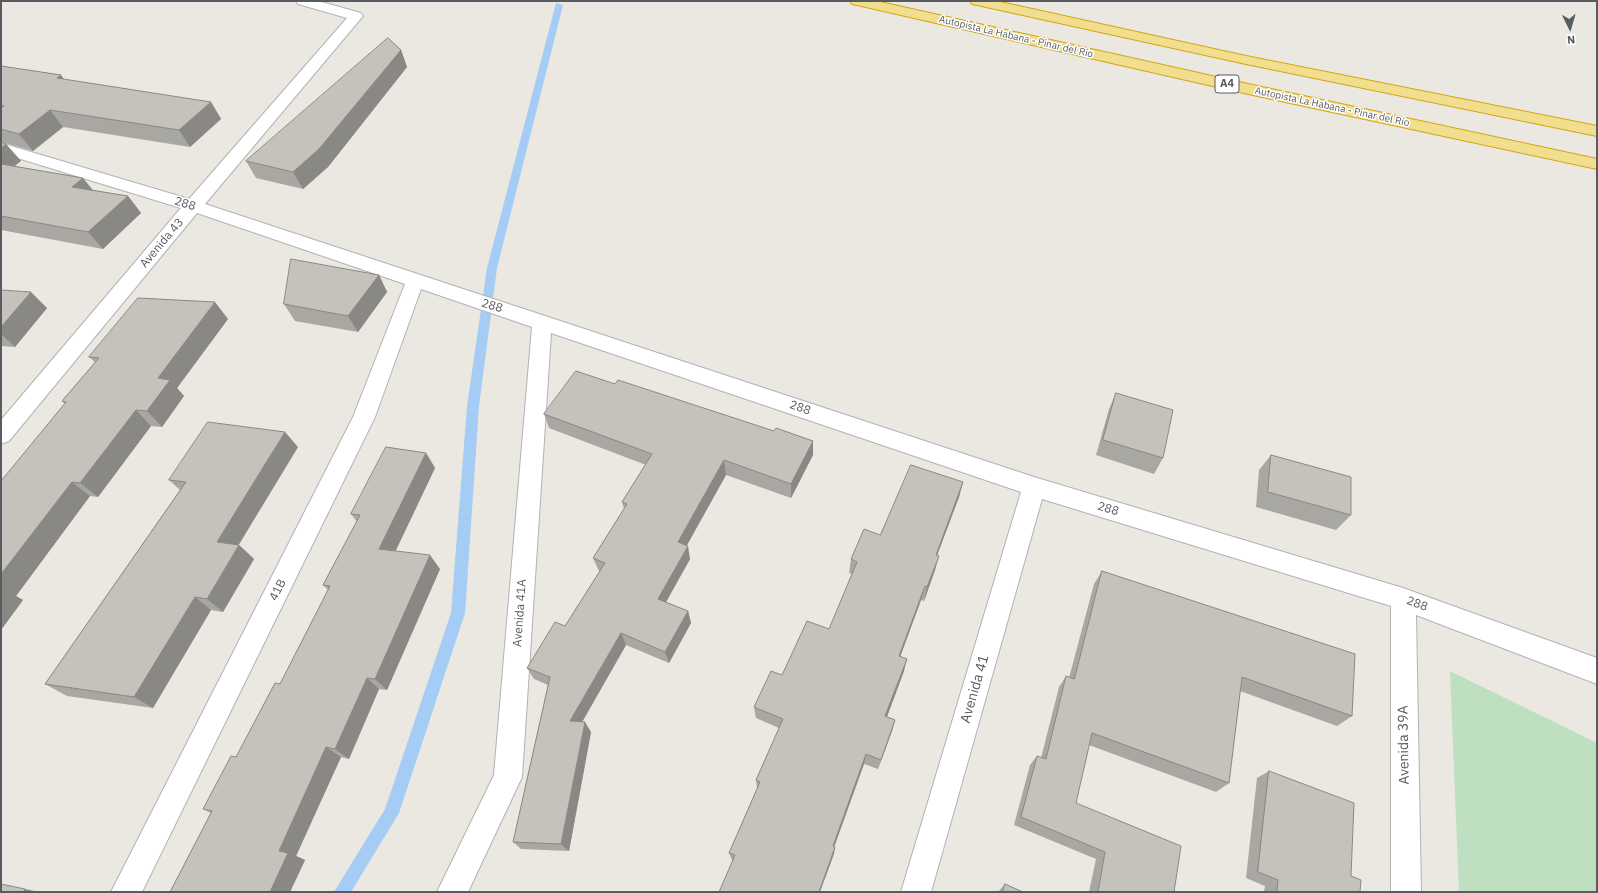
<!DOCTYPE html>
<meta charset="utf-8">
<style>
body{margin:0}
#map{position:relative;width:1598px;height:893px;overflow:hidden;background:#eae8e0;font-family:"IBM Plex Sans",sans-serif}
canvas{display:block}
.frame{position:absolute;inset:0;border:2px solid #585b5f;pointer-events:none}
.north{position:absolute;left:1550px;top:8px;width:40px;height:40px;-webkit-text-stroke:3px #fff;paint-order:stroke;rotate:175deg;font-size:11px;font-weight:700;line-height:16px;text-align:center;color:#585b5f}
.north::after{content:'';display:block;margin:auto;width:14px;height:18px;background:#585b5f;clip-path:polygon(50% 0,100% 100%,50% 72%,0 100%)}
</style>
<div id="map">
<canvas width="1598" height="893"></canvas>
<div class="frame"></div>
<div class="north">N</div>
</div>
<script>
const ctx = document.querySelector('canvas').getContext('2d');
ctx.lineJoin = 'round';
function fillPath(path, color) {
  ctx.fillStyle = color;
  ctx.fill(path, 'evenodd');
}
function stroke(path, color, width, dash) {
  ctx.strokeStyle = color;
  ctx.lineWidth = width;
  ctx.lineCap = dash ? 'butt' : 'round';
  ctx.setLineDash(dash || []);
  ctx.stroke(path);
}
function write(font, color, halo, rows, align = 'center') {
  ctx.font = font + ' "IBM Plex Sans",sans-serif';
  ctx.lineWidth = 3;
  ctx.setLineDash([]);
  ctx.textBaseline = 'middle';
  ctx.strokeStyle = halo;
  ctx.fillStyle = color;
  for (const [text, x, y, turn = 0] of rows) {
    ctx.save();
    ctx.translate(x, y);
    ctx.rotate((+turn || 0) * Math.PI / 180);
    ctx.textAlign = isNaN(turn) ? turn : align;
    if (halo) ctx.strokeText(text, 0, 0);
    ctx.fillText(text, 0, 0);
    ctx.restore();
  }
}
fillPath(new Path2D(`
 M1450,671L1597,743V892H1459Z`), '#bee0c0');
fillPath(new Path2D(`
 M556,3L563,5L497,268L479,406L465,613L399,813L351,892H334L385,809L451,613L467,406L487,268Z`), '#a4ccf5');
const minor = new Path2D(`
 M296,1H318L361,13L363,16L205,204L1034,477L1403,588L1597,658V684L1416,615L1421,892H1391V606L1042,499L931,892H901L1021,492L551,333L522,777L468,892H437L494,775L532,327L421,289L375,417L142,892H111L353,417L405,284L197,213L9,441L1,444V420L181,208L1,153V143L189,199L347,18L298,4Z`);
const motorway = new Path2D(`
 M850,1H876L1239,82L1597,159V169L1239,92L857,5L852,4Z
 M970,1H996L1246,56L1597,126V136L1246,64L977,5L972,4Z`);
stroke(minor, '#b0b2b6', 2);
stroke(motorway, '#d3a616', 2);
fillPath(minor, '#fff');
fillPath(motorway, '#f1df8f');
fillPath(new Path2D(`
 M401,50L407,67L328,167L303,189L256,178L246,161Z
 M1,66L61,75L64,80L211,102L221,119L190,147L63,127L33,151L5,143L21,161L14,166L83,178L93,190L128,196L141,213L103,249L1,230Z
 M379,275L387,292L358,332L295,321L284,304Z
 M1,290L47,308L15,347L1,346Z
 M228,319L177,388L184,396L162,427L151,426L98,497L90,496L16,596L23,600L1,630L65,404L62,401L95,362L89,357Z
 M615,384L774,431L813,441V455L791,498L726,475L686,546L690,559L666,602L688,611L691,623L669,663L626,645L582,722L591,732L569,851L521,849L513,842L548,685L534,679L527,668L565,626L600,571H599L593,558L624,509L622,502L646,465L549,428L544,414Z
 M1116,393L1163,458L1154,474L1096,455L1109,409Z
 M298,447L238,545H239L254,559L223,612L211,610L153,708L67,696L45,684L180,490L169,480Z
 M426,453L435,468L395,551L440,569L387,690L379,689L349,759L341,757L296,856L305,860L290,892H170L211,813L203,809L236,757L280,684L328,590L323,585L357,522L351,514Z
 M1271,455L1351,515L1336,530L1256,507L1259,470Z
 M963,482L959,497L937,555L935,570L924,601L921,600L900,657L904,671L887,717L895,720L892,731L878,769L864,764L834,846V854L732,860L729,853L757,788L756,780L779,728L756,718L754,707L782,675L829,629L852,574L849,573L851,559L880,535Z
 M1102,571L1352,716L1337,726L1240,691L1229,783L1216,792L1089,745L1076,803L1174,892H1089L1096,859L1014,825L1030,765L1037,756L1041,758L1059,687L1066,676L1069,678L1094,584Z
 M1269,771L1351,876L1360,892H1264L1265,886L1246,878L1257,778Z
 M1005,884L1023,892H998L999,891Z`), '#a9a7a2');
fillPath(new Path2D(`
 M401,50L407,67L328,167L303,189L293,172Z
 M61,75L73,92L57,78Z
 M211,102L221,119L190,147L179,130Z
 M50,110L63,127L33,151L19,134Z
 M6,144L21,161L1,177V148Z
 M83,178L96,195L72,187Z
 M128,196L141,213L103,249L88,232Z
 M379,275L387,292L358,332L348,316Z
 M31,292L47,308L15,347L1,334V327Z
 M215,302L228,319L177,388L184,396L162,427L147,411L158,378Z
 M136,410L151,426L98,497L80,483Z
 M285,432L298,447L232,556L217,542Z
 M813,441V455L791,498V484Z
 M426,453L435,468L390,563L379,549Z
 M724,460L726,475L681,556L678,542Z
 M72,482L90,496L16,596L23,600L1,630V574Z
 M963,482L959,497L932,569L936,555Z
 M239,545L254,559L223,612L207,599Z
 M688,546L690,559L661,611L658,599Z
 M430,555L440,569L387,690L375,679Z
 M939,556L935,570L924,601L927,587Z
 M925,586L921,600L896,668L899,656Z
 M195,597L211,610L153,708L134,697Z
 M688,611L691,623L669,663L665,652Z
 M621,633L626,645L577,731L570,721Z
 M907,659L904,671L883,727L885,716Z
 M367,678L379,689L349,759L335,749Z
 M895,720L892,731L878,769L881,760Z
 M585,722L591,732L569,851L561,844Z
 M326,747L341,757L296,856L305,860L290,892H270L279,851Z
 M866,754L864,764L832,853L833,846Z
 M835,847L834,854L820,892H819Z
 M25,889L39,892H23Z`), '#8a8884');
const building = new Path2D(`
 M388,38L401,50L319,149L293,172L246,161Z
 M1,66L61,75L57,78L211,102L179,130L50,110L19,134L1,129V108L4,106L1,105Z
 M1,142L6,144L1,148Z
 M1,164L83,178L72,187L128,196L88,232L1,216Z
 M291,259L379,275L348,316L284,304Z
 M1,290L31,292L1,327Z
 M138,298L215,302L158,378L170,380L147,411L136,410L80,483L72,482L1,574V481L66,402L62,401L99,358L89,357Z
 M576,371L615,384L618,380L774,431L776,428L813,441L791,484L724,460L678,542L688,546L658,599L688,611L665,652L621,633L570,721L585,722L561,844L513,842L550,677L527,668L555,622L565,626L605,563L593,558L627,504L622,502L652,454L544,414Z
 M1116,393L1173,410L1163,458L1103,440Z
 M208,422L285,432L217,542L239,545L207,599L195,597L134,697L45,684L186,482L169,480Z
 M386,447L426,453L379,549L430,555L375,679L367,678L335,749L326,747L279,851L288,853L270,892H170L212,811L203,809L231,756L236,757L275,683L280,684L330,586L323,585L360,515L351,514Z
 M1271,455L1351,477V515L1268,492Z
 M911,465L963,482L936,555L939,556L927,587L925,586L899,656L907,659L885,716L895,720L881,760L866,754L833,846L835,847L819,892H719L735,855L729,853L760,782L756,780L783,719L754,707L771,671L782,675L807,621L829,629L857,562L851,559L864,529L880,535Z
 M1102,571L1355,654L1352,716L1242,677L1229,783L1092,733L1076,803L1181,846L1174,892H1098L1105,852L1021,817L1037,756L1046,759L1066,676L1074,679Z
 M1269,771L1354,803L1351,876L1361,880L1360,892H1277L1278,880L1258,872Z
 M1,884L25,889L23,892H1Z
 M1005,884L1023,892H1003Z`);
fillPath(building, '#c5c2bc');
stroke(building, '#8a8884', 1);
write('10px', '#585b5f', '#fff', [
 ["Autopista La Habana - Pinar del Río",1016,37,13],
 ["Autopista La Habana - Pinar del Río",1332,107,12]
]);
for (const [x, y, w] of [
 [1227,84,24]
]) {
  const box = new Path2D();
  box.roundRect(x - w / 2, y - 9, w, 18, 3);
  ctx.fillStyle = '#fff';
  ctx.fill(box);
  stroke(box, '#585b5f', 1);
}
write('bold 11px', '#585b5f', null, [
 ["A4",1227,84]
]);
write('12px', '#585b5f', '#fff', [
 ["288",185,204,17],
 ["Avenida 43",162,243,-50],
 ["288",492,306,17],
 ["288",800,408,19],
 ["288",1108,509,17],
 ["41B",278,590,-63],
 ["288",1417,604,20],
 ["Avenida 41A",520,613,-86]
]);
write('14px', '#585b5f', '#fff', [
 ["Avenida 41",975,689,-74],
 ["Avenida 39A",1404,745,-91]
]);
</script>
